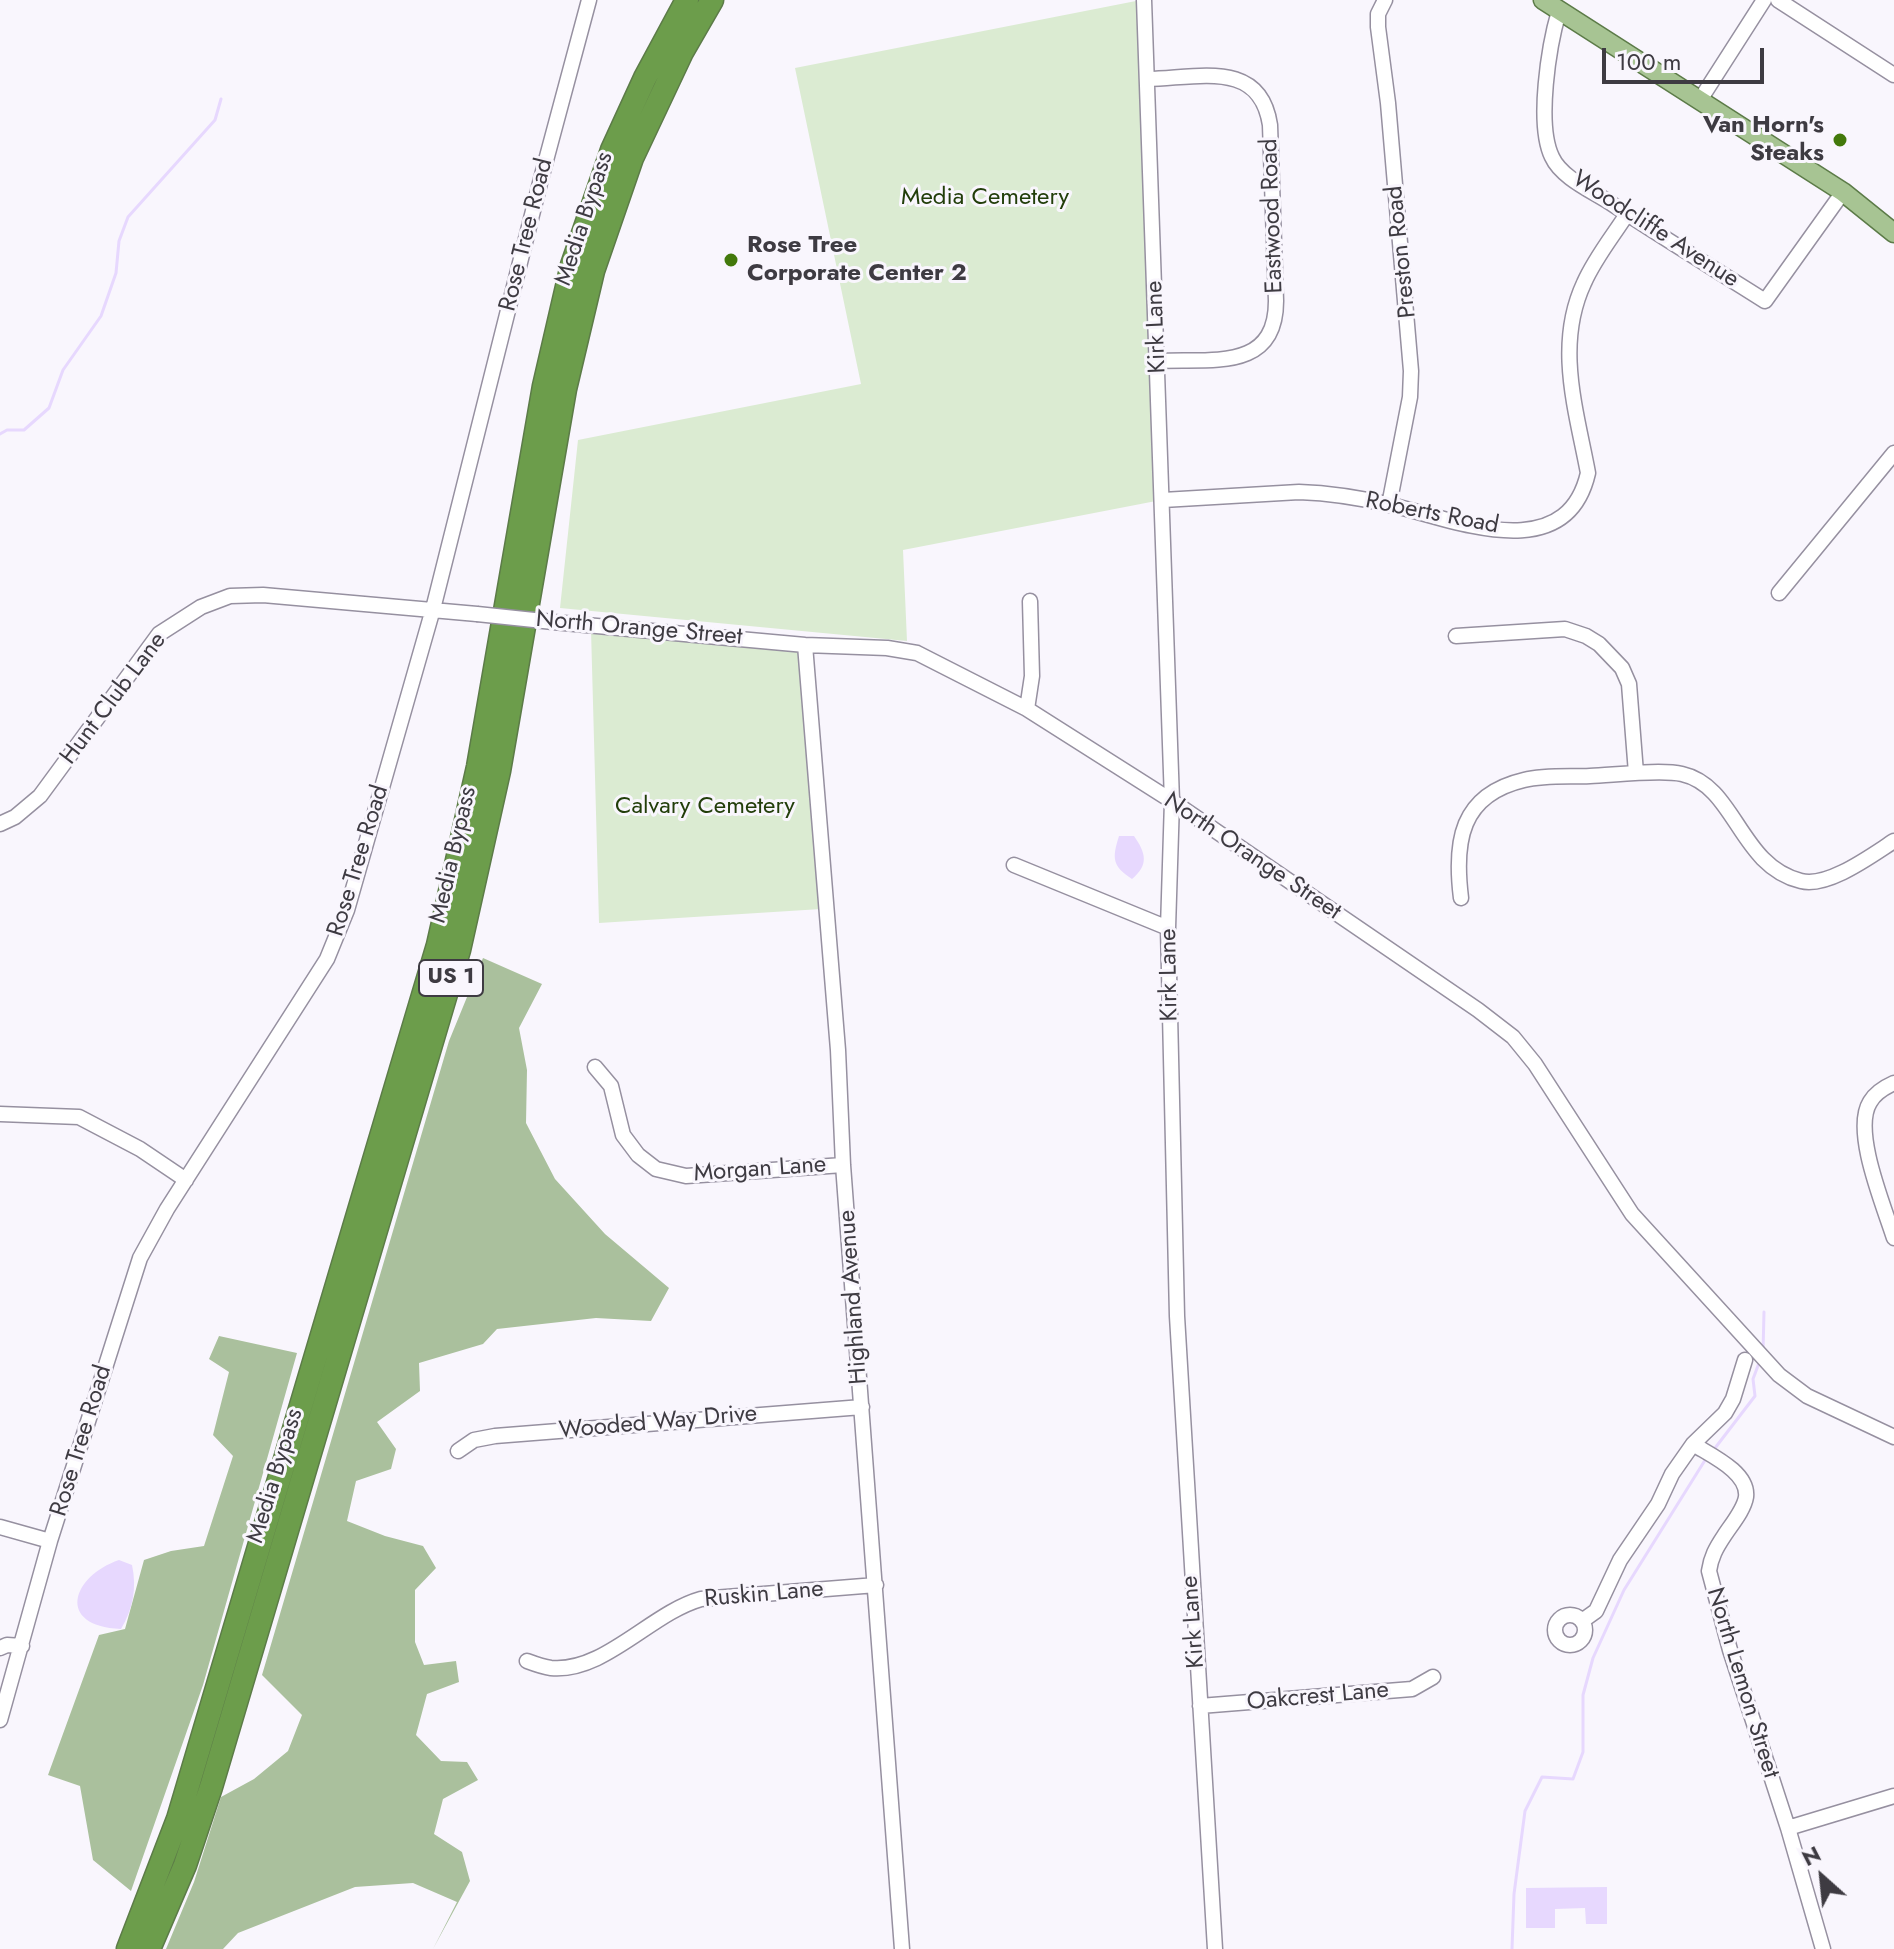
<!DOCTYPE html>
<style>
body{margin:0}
#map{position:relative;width:1894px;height:1949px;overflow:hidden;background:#f9f6fd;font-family:Jost,sans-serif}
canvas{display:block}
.north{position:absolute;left:1782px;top:1837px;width:80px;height:80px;-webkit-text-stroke:6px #f9f6fd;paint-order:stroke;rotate:333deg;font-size:22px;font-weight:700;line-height:32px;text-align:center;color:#3e3b42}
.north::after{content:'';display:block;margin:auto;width:28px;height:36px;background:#3e3b42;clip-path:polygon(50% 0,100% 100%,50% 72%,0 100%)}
.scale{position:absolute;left:1602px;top:48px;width:162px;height:36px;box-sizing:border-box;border:4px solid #3e3b42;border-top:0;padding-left:10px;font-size:24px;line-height:28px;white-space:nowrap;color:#3e3b42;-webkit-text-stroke:6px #f9f6fd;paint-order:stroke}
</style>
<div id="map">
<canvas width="1894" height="1949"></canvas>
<div class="north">N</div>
<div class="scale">100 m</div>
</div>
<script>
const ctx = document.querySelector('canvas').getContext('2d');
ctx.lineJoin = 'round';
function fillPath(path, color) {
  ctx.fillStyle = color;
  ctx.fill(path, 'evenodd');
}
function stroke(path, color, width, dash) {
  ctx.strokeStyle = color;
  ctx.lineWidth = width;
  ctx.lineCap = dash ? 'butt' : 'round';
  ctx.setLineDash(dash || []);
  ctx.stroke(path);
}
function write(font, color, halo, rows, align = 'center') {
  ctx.font = font + ' Jost,sans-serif';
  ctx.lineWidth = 6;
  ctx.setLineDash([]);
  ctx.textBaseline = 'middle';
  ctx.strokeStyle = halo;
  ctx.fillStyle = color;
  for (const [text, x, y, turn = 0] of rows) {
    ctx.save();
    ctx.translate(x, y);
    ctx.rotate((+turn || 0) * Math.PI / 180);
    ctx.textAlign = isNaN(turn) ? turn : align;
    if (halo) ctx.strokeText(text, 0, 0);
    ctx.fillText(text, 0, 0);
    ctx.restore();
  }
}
fillPath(new Path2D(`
 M1141,0L1156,501L903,550L907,641L560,608L578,440L861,384L795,68Z
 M591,630L790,649L797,652L802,660L821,909L599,923Z`), '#dbebd2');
fillPath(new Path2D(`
 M483,958L542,984L519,1028L527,1070L526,1123L555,1179L605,1234L669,1288L651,1321L596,1318L497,1329L483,1344L419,1363L420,1391L377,1422L396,1449L391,1469L356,1481L347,1521L385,1536L423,1546L436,1568L415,1590V1642L424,1665L456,1661L459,1682L427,1694L416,1735L441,1761L467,1762L478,1780L443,1799L434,1834L462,1852L470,1881L433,1949L457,1902L413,1883L355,1887L238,1933L223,1949H166L194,1882L221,1797L254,1779L288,1751L302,1715L262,1675L449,1041Z
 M219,1336L297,1353L203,1685L131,1891L93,1860L80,1786L48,1775L99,1635L125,1629L144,1560L171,1551L204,1546L233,1456L213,1435L229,1372L209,1359Z`), '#aac09d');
fillPath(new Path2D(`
 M1119,836H1134C1146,853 1149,865 1132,879C1112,866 1112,858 1119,836Z
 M119,1560L132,1565C137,1588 133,1609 121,1629C55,1626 72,1576 119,1560Z
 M1607,1887V1924H1586L1585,1908L1555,1909V1928H1526V1888Z`), '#e7d8fe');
stroke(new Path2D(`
 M0,434L7,430H24L49,408L63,370L101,316L116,273L119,241L128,217L215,120L221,99
 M1763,1352L1764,1312
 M1712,1452L1755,1396L1753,1379L1759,1363
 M1512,1949L1514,1894L1525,1811L1542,1777L1573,1779L1583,1752V1695L1593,1658L1624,1590L1707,1457`), '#e7d8fe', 3);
const minor = new Path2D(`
 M1144,0L1172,801L1168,928L1177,1316L1215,1949
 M1385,0L1378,14V27L1388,103L1411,371L1410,397L1389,505
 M1778,0L1894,75
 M1559,11C1549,45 1536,124 1552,157C1561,177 1590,190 1609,202C1660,236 1713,268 1765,301L1843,192
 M1148,79C1198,78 1260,59 1270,125L1276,301C1276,373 1209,358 1158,361
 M1700,100L1764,0
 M1163,500L1299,492C1329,493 1361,498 1391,505C1455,520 1566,568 1588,473C1576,409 1555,345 1584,283C1595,258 1613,236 1627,214
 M1779,593L1894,453
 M553,622L805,645L887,648L917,653L1027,709L1172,801L1478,1010L1513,1037L1535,1064L1632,1214L1779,1375L1807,1396L1894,1437
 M1456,636L1565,629L1586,636L1599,644L1622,668L1629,684L1636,773
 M805,645L838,1050L843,1165L902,1949
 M1027,709L1032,676L1030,601
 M0,824L15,817L40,796L159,634L201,607L230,596L263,595L477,614
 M1014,865L1168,928
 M1461,898C1454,842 1460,795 1524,780C1545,775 1569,777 1590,776C1614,775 1661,769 1682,774C1736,786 1739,866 1801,881C1828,888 1872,855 1894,841
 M595,1067L611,1086L623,1135L638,1155L656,1169L686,1176L843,1165
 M1894,1083C1885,1087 1875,1093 1870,1102C1852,1131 1884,1206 1894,1238
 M0,1114L79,1117L140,1149L186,1180
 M1693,1444C1710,1455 1749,1472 1746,1497C1744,1510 1731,1525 1724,1536C1716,1548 1711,1557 1709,1571L1730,1650L1788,1828L1823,1949
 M458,1451L474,1440L495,1436L862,1407
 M0,1527L50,1541
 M1555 1630a15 15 0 1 1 30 0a15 15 0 1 1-30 0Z
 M1582,1621L1596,1611L1620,1560L1658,1504L1672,1474L1693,1444L1725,1413L1733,1399L1745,1360
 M0,1648L7,1645L22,1646
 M527,1661C535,1664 543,1667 551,1668C604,1673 651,1613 701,1599L876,1585
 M1200,1706L1412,1689L1433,1677
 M0,1720L50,1541L140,1258L167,1209L327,959L347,910L433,609L541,179L589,0
 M1788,1828L1894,1796`);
const major = new Path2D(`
 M1543,0L1843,192L1894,233`);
const highway = new Path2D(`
 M128,1949L178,1819L438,945L478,767L544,386L572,265L612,150L645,78L687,0
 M149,1949L185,1865L211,1787L459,950L499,771L565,389L593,271L632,158L682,52L712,0`);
stroke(minor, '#9690a0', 17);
stroke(major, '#5c7b48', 21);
stroke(highway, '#5c7b48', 25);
stroke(minor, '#fff', 14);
stroke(major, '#a7c493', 18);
stroke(highway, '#6c9d4b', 22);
const minorBridge = new Path2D(`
 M477,614L553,622`);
stroke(minorBridge, '#9690a0', 17, []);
stroke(minorBridge, '#fff', 14);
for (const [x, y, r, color] of [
 [1840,140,8,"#43790b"],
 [731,260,8,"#43790b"]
]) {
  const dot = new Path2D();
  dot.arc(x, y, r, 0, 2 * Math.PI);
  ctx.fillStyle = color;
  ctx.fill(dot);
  stroke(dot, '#f9f6fd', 3);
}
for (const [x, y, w] of [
 [451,978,64]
]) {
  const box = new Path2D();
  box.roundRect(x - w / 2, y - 18, w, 36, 6);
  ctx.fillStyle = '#f9f6fd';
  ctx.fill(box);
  stroke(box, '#3e3b42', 2);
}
write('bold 22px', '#3e3b42', null, [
 ["US 1",451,978]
]);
write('bold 24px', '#3e3b42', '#f9f6fd', [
 ["Van Horn's",1824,126],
 ["Steaks",1824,154],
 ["Rose Tree",747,246,"left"],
 ["Corporate Center 2",747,274,"left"]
], 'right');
write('24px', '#223e0a', '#f9f6fd', [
 ["Media Cemetery",985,198],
 ["Calvary Cemetery",705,807]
]);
write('24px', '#3e3b42', '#f9f6fd', [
 ["Eastwood Road",1273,216,-92],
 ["Media Bypass",585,219,-72],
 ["Woodcliffe Avenue",1655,230,33],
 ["Rose Tree Road",527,235,-76],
 ["Preston Road",1402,252,-96],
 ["Kirk Lane",1157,327,-92],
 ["Roberts Road",1432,514,11],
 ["North Orange Street",639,629,5],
 ["Hunt Club Lane",114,699,-53],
 ["Media Bypass",454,855,-77],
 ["North Orange Street",1252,857,34],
 ["Rose Tree Road",359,861,-73],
 ["Kirk Lane",1170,975,-91],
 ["Morgan Lane",760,1170,-4],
 ["Highland Avenue",854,1297,-94],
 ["Wooded Way Drive",658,1423,-5],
 ["Rose Tree Road",82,1441,-73],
 ["Media Bypass",276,1476,-73],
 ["Ruskin Lane",764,1595,-5],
 ["Kirk Lane",1194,1622,-94],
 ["North Lemon Street",1742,1683,73],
 ["Oakcrest Lane",1318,1697,-5]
]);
</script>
